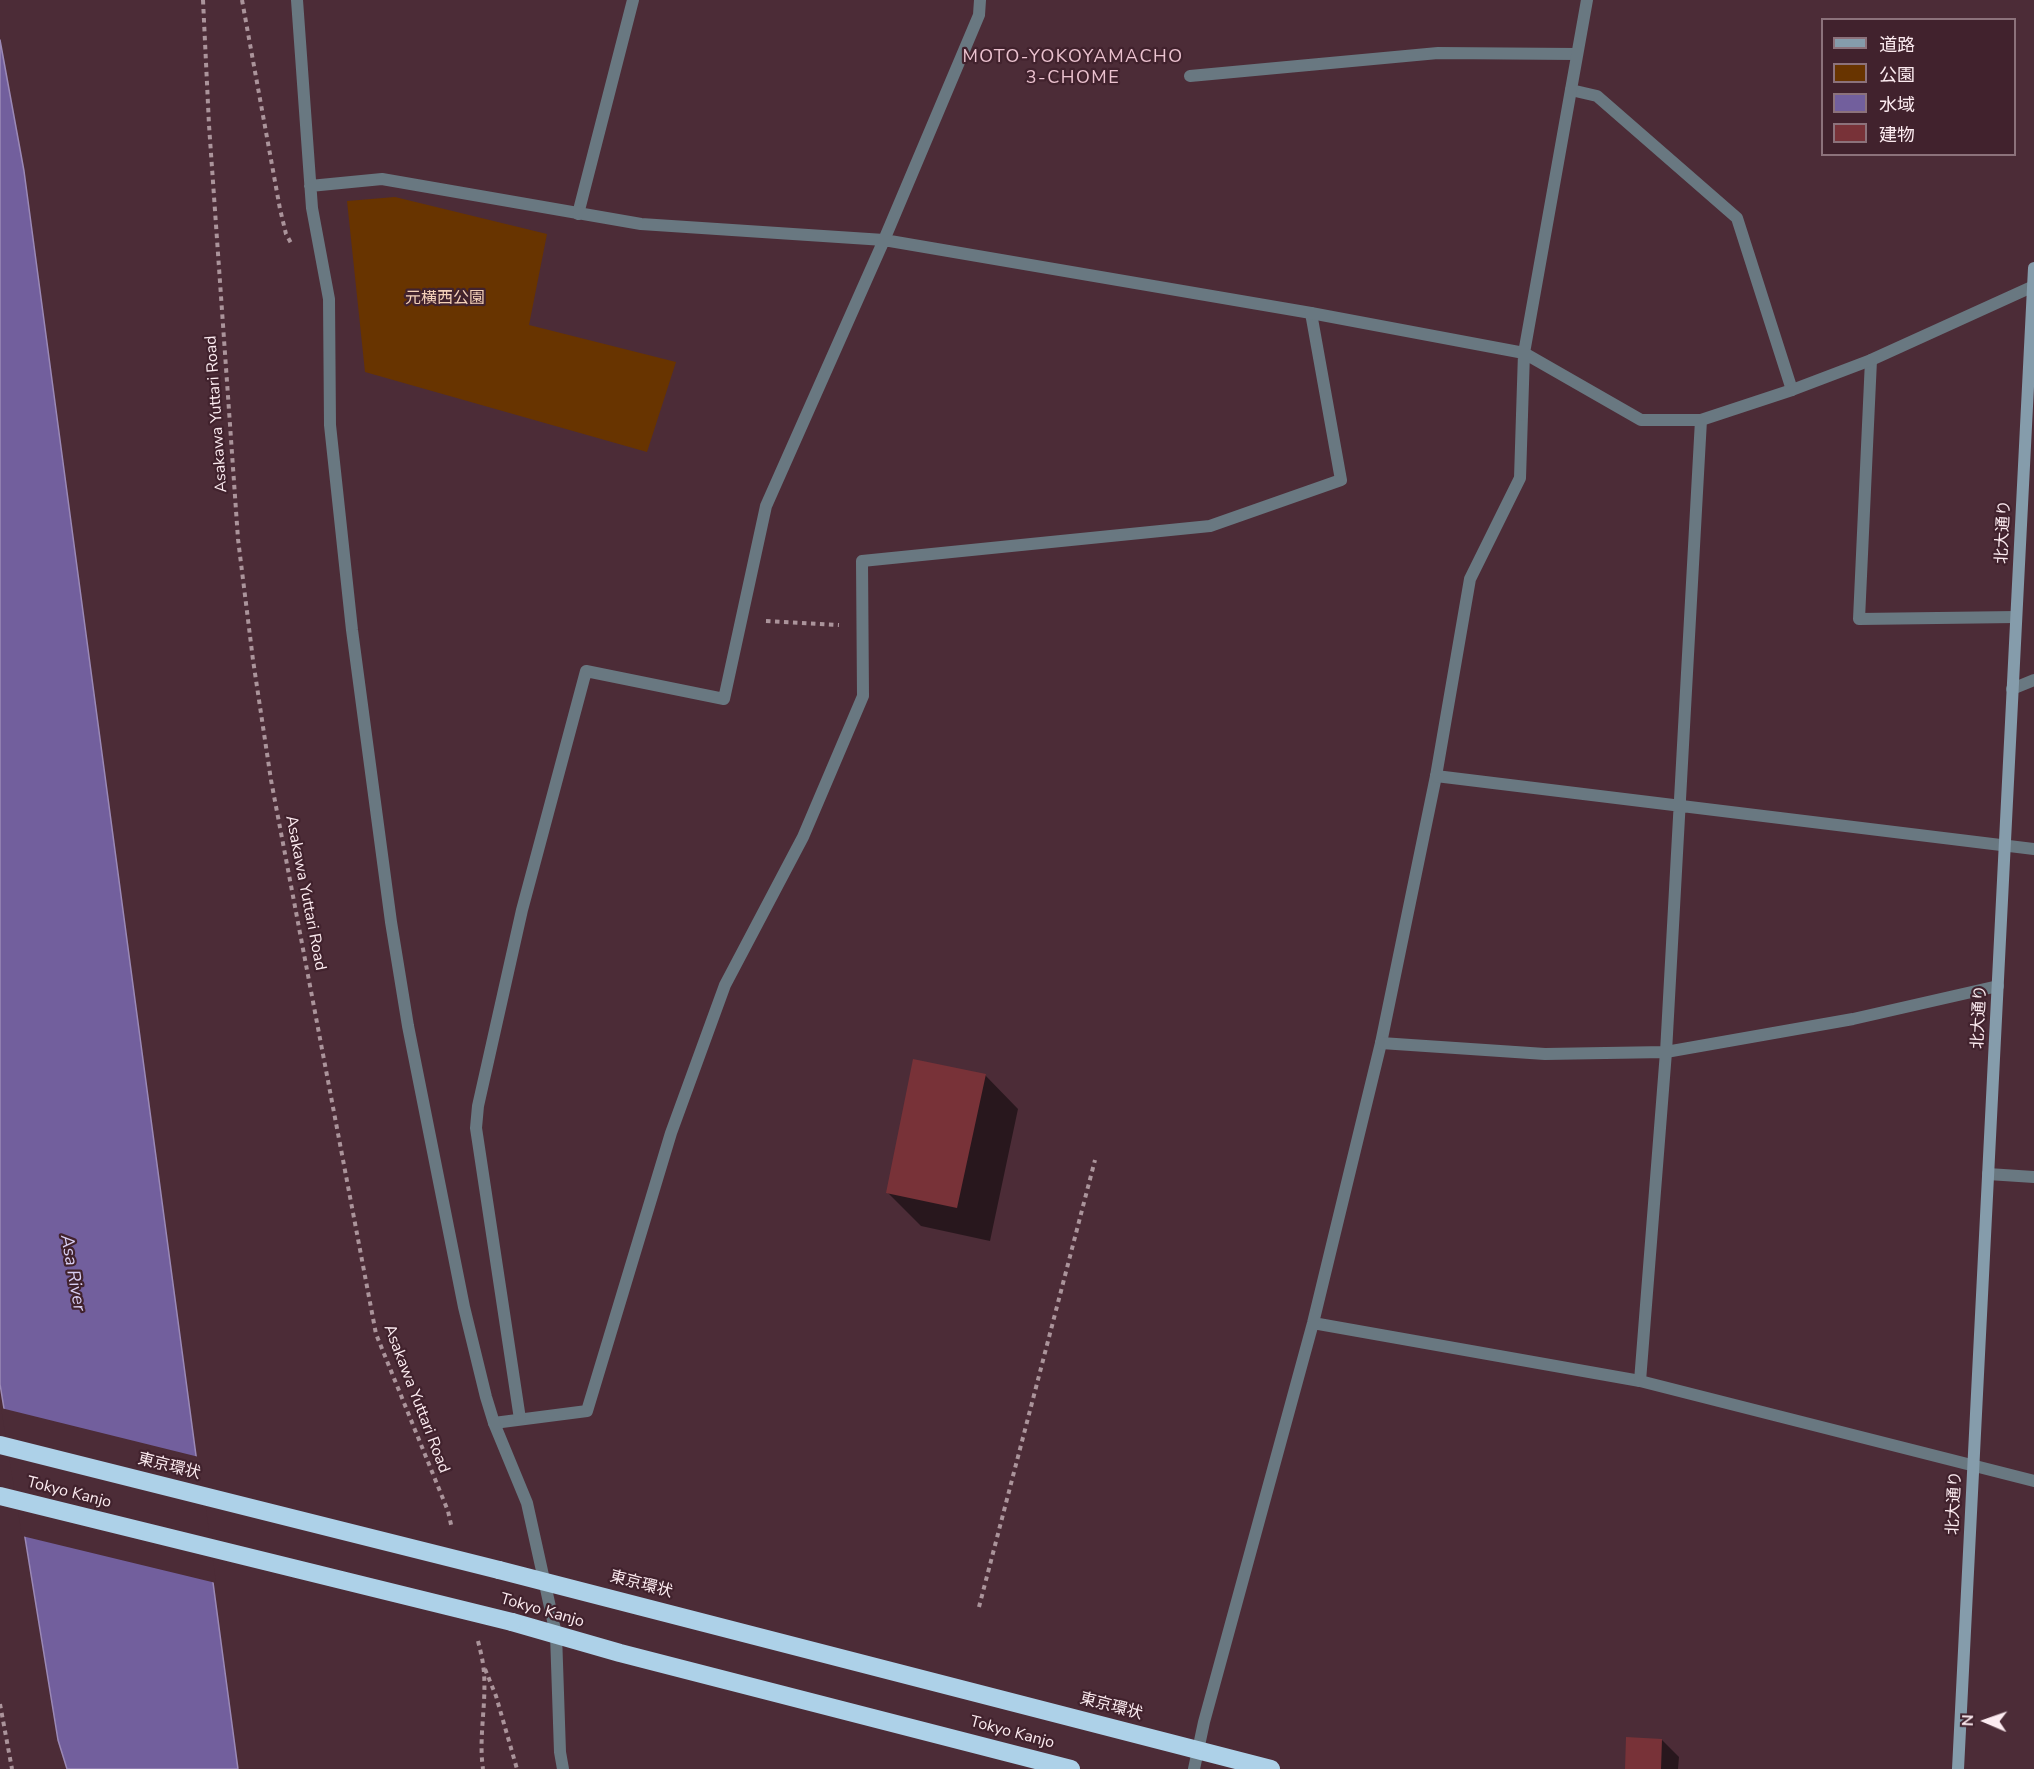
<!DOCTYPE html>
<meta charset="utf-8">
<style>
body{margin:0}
#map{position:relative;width:2034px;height:1769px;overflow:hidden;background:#4c2c37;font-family:"Nunito Sans","Noto Sans JP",sans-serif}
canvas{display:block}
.legend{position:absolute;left:1821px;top:18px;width:195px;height:138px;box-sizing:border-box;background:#41222d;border:2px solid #8c727b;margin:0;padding:8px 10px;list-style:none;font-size:18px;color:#fcebf0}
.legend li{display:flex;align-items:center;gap:12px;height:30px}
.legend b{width:30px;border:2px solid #8c727b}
.north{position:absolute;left:1956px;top:1691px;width:60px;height:60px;-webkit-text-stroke:4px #41222d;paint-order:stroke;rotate:272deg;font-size:16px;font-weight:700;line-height:24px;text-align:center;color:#fcebf0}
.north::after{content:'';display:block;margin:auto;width:21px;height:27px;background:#fcebf0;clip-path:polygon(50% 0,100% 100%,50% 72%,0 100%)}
</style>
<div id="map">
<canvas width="2034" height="1769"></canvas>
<ul class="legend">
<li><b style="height:8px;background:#859cab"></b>道路</li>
<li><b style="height:16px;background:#683400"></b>公園</li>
<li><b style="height:16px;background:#725f9d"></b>水域</li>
<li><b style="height:16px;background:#783238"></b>建物</li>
</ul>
<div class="north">N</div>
</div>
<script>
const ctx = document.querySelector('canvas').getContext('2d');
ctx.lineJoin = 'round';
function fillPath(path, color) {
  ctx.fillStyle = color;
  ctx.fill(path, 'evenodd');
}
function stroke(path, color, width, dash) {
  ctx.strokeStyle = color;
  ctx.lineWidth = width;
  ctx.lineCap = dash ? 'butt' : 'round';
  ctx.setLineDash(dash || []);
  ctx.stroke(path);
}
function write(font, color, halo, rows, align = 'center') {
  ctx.font = font + ' "Nunito Sans","Noto Sans JP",sans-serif';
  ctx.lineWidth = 4.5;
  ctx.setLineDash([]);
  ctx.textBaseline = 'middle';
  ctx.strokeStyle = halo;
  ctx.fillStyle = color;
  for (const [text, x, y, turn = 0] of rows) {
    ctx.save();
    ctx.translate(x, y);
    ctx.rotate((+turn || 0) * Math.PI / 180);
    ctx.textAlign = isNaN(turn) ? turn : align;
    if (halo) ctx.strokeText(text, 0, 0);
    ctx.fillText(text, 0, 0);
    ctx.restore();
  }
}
fillPath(new Path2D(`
 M395,197L547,234L529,325L676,362L647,452L365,372L347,201Z`), '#683400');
const water = new Path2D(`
 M0,40L24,171L238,1769H67L58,1740L0,1384Z`);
fillPath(water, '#725f9d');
stroke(water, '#9b89b6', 1.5);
fillPath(new Path2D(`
 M1,1408L199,1457L216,1583L22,1536Z`), '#4c2c37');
fillPath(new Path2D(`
 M985,1075L1018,1109L990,1241L921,1226L887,1192Z
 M1662,1740L1679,1757L1678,1769H1627Z`), '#0007');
fillPath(new Path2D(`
 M913,1059L986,1074L957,1208L886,1193Z
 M1626,1737L1662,1739L1661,1769H1625Z`), '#783238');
stroke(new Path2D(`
 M203,0L209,125L238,539L253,660L271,780L376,1334L448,1511L452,1529
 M242,0L280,209L286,234L291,243
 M766,621L839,625
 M979,1607L1095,1160
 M478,1641C480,1649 482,1657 483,1664C488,1699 478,1734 483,1769
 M485,1669L496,1696L517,1769
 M0,1704L12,1769`), '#ab949b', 4, [4.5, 4.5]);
stroke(new Path2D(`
 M1190,76L1438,53L1577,54
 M1571,90L1597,96L1737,218L1792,390
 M578,214L633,0
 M1871,360L1859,619L2016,617
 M2012,689L2034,680
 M1313,1323L1640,1381
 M494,1423L587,1411L671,1133L725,985L803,837L863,696L862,561L1210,526L1341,480L1311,313
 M556,1634L560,1752L563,1769
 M1194,1769L1204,1722L1313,1323L1381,1043L1436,776L1470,579L1520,478L1522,415`), '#697881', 12);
stroke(new Path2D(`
 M297,0L312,208L329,299L330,425L352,630L391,922L408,1026L464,1307L486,1397L494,1423L527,1503L556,1634
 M310,186L382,179L641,224L884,240L1311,313L1524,353L1641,420H1701L1792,390L1871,360L2034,286
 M1522,415L1524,353L1587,0
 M1701,420L1666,1052L1640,1381L2034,1481
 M1436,776L2034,849
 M1381,1043L1545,1054L1666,1052L1853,1019L1998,986
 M1988,1174L2034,1177
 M520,1419L476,1128L478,1106L522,910L586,671L724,699L766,506L884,240L979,15L980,0`), '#697881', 12);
stroke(new Path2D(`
 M1958,1769L2034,268`), '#859cab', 12);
stroke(new Path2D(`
 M499,1570L1271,1769
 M512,1622L620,1653L1071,1769`), '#add1e8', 18);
stroke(new Path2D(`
 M0,1445L499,1570
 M0,1496L512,1622`), '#add1e8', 18);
write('16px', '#f4d1b9', '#41222d', [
 ["元横西公園",445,299]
]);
write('16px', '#fcebf0', '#41222d', [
 ["Asakawa Yuttari Road",217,414,-94],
 ["北大通り",2004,532,-87],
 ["Asakawa Yuttari Road",305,893,79],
 ["北大通り",1980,1017,-87],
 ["Asakawa Yuttari Road",416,1399,69],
 ["東京環状",169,1467,14],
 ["Tokyo Kanjo",69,1493,14],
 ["北大通り",1955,1503,-87],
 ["東京環状",641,1585,15],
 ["Tokyo Kanjo",542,1611,16],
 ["東京環状",1111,1707,15],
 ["Tokyo Kanjo",1012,1733,15]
]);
ctx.letterSpacing = '1.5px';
write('18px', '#ecc3d0', '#41222d', [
 ["MOTO-YOKOYAMACHO",1073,58],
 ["3-CHOME",1073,79]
]);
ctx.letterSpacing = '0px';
write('italic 18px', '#d8cef3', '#41222d', [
 ["Asa River",72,1273,80]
]);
</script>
